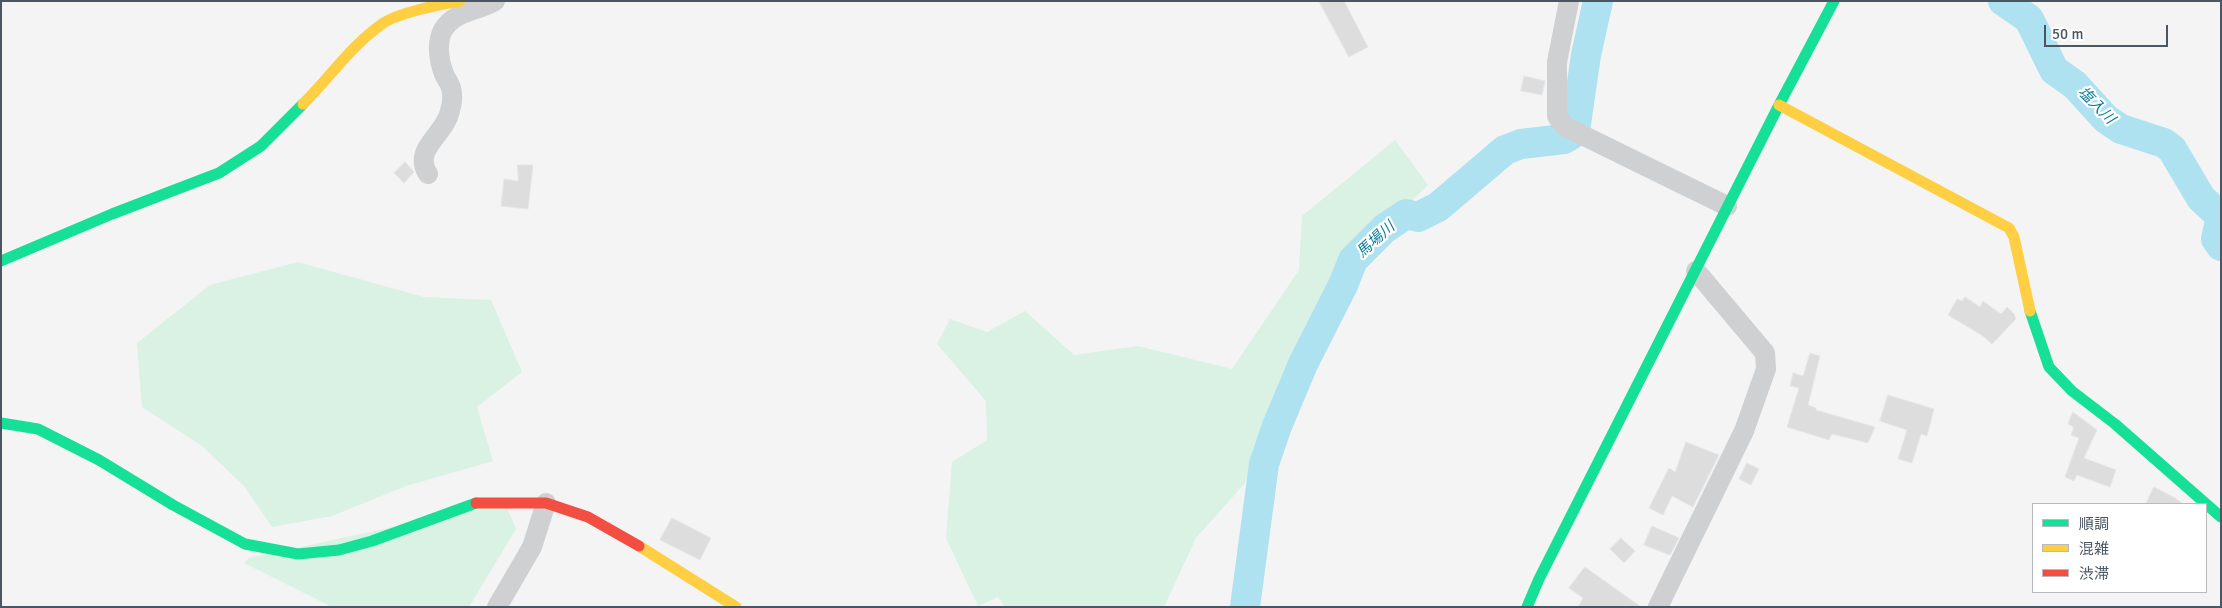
<!DOCTYPE html>
<meta charset="utf-8">
<style>
body{margin:0}
#map{position:relative;width:2222px;height:608px;overflow:hidden;background:#f4f4f4;font-family:Signika,"Noto Sans JP",sans-serif}
canvas{display:block}
.frame{position:absolute;inset:0;border:2px solid #4a5661;pointer-events:none}
.legend{position:absolute;left:2032px;top:503px;width:175px;height:90px;box-sizing:border-box;background:#fff;border:1px solid #b7bbc0;margin:0;padding:6px 9px;list-style:none;font-size:15px;color:#4a5661}
.legend li{display:flex;align-items:center;gap:10px;height:25px}
.legend b{width:25px;border:1px solid #b7bbc0}
.scale{position:absolute;left:2044px;top:25px;width:124px;height:22px;box-sizing:border-box;border:2px solid #4a5661;border-top:0;padding-left:6px;font-size:15px;line-height:18px;white-space:nowrap;color:#4a5661;-webkit-text-stroke:4px #fff;paint-order:stroke}
</style>
<div id="map">
<canvas width="2222" height="608"></canvas>
<div class="frame"></div>
<ul class="legend">
<li><b style="height:6px;background:#16e098"></b>順調</li>
<li><b style="height:6px;background:#ffcf43"></b>混雑</li>
<li><b style="height:6px;background:#f24e42"></b>渋滞</li>
</ul>
<div class="scale">50 m</div>
</div>
<script>
const ctx = document.querySelector('canvas').getContext('2d');
ctx.lineJoin = 'round';
function fillPath(path, color) {
  ctx.fillStyle = color;
  ctx.fill(path, 'evenodd');
}
function stroke(path, color, width, dash) {
  ctx.strokeStyle = color;
  ctx.lineWidth = width;
  ctx.lineCap = dash ? 'butt' : 'round';
  ctx.setLineDash(dash || []);
  ctx.stroke(path);
}
function write(font, color, halo, rows, align = 'center') {
  ctx.font = font + ' Signika,"Noto Sans JP",sans-serif';
  ctx.lineWidth = 4.5;
  ctx.setLineDash([]);
  ctx.textBaseline = 'middle';
  ctx.strokeStyle = halo;
  ctx.fillStyle = color;
  for (const [text, x, y, turn = 0] of rows) {
    ctx.save();
    ctx.translate(x, y);
    ctx.rotate((+turn || 0) * Math.PI / 180);
    ctx.textAlign = isNaN(turn) ? turn : align;
    if (halo) ctx.strokeText(text, 0, 0);
    ctx.fillText(text, 0, 0);
    ctx.restore();
  }
}
fillPath(new Path2D(`
 M1395,140L1428,185L1342,270L1281,388L1245,483L1196,538L1164,607H1005L998,597L978,606L946,538L952,462L987,440L986,401L937,344L950,319L987,332L1025,311L1074,355L1138,346L1232,369L1299,270L1302,216Z
 M298,262L424,297L491,300L522,372L477,407L493,461L406,486L332,516L272,527L244,486L202,446L142,407L137,343L210,285Z
 M505,503L516,529L469,607H332L244,563L249,558Z`), '#d9f2e3');
stroke(new Path2D(`
 M2003,1L2029,19L2054,70L2075,85L2106,119L2121,129L2164,143L2172,149L2201,198L2217,213L2220,220L2216,239L2221,246
 M1245,607L1264,464L1277,426L1303,364L1343,285L1353,260L1384,229L1406,214L1418,217L1438,207L1505,150L1521,144L1564,139L1571,135L1576,124L1586,55L1598,1`), '#aee2f0', 30);
const building = new Path2D(`
 M1319,1H1344L1368,47L1349,57Z
 M1524,76L1545,81L1542,95L1521,91Z
 M405,162L414,172L404,183L394,173Z
 M518,165H533L528,209L501,206L504,179L518,181Z
 M1965,297L1980,307L1983,301L2001,314L2007,307L2014,314L2016,319L1992,344L1983,336L1948,315L1957,299L1962,301Z
 M1810,353L1820,356L1808,405L1816,408V410L1875,427L1868,443L1832,434L1829,440L1787,427L1799,388L1790,386L1793,373L1803,376Z
 M1888,395L1934,409L1927,436L1921,434L1912,463L1898,459L1907,430L1880,421Z
 M2073,412L2097,430L2084,458L2116,470L2110,487L2077,475L2074,481L2065,477L2079,438L2071,435L2074,427L2068,424Z
 M1686,442L1719,455L1693,507L1672,496L1663,515L1649,508L1669,468L1675,472Z
 M1747,463L1759,469L1751,485L1739,479Z
 M2154,487L2175,498L2183,504H2146Z
 M672,518L711,538L700,560L660,540Z
 M1652,526L1679,538L1670,555L1644,545Z
 M1621,538L1635,551L1624,563L1610,549Z
 M1585,567L1641,607H1578L1583,598L1569,588Z`);
fillPath(building, '#ddddde');
stroke(building, '#e5e6e7', 1);
stroke(new Path2D(`
 M1569,1L1557,62V116L1564,126L1572,130L1727,206
 M428,174C412,149 445,135 450,111C452,104 453,95 451,88C450,83 446,79 444,74C439,61 436,43 443,30C455,10 477,12 495,1
 M497,607L532,547L546,503
 M1658,607L1744,431L1766,369L1765,353L1696,271`), '#ced0d2', 20);
stroke(new Path2D(`
 M1,261L112,214L219,173L261,146L303,104
 M2030,311L2049,367L2072,391L2115,424L2221,517
 M1,423L38,429L99,460L173,505L245,544L298,554L339,550L372,541L476,503
 M1527,607L1539,579L1779,105L1834,1`), '#16e098', 11);
stroke(new Path2D(`
 M303,104C329,78 352,45 382,24C397,13 441,4 460,1
 M1779,105L2009,228L2014,237L2030,311
 M639,546L736,607`), '#ffcf43', 11);
stroke(new Path2D(`
 M476,503H546L588,517L639,546`), '#f24e42', 11);
write('italic 15px', '#0c7c9b', '#fff', [
 ["塩入川",2096,106,45],
 ["馬場川",1376,240,-42]
]);
</script>
